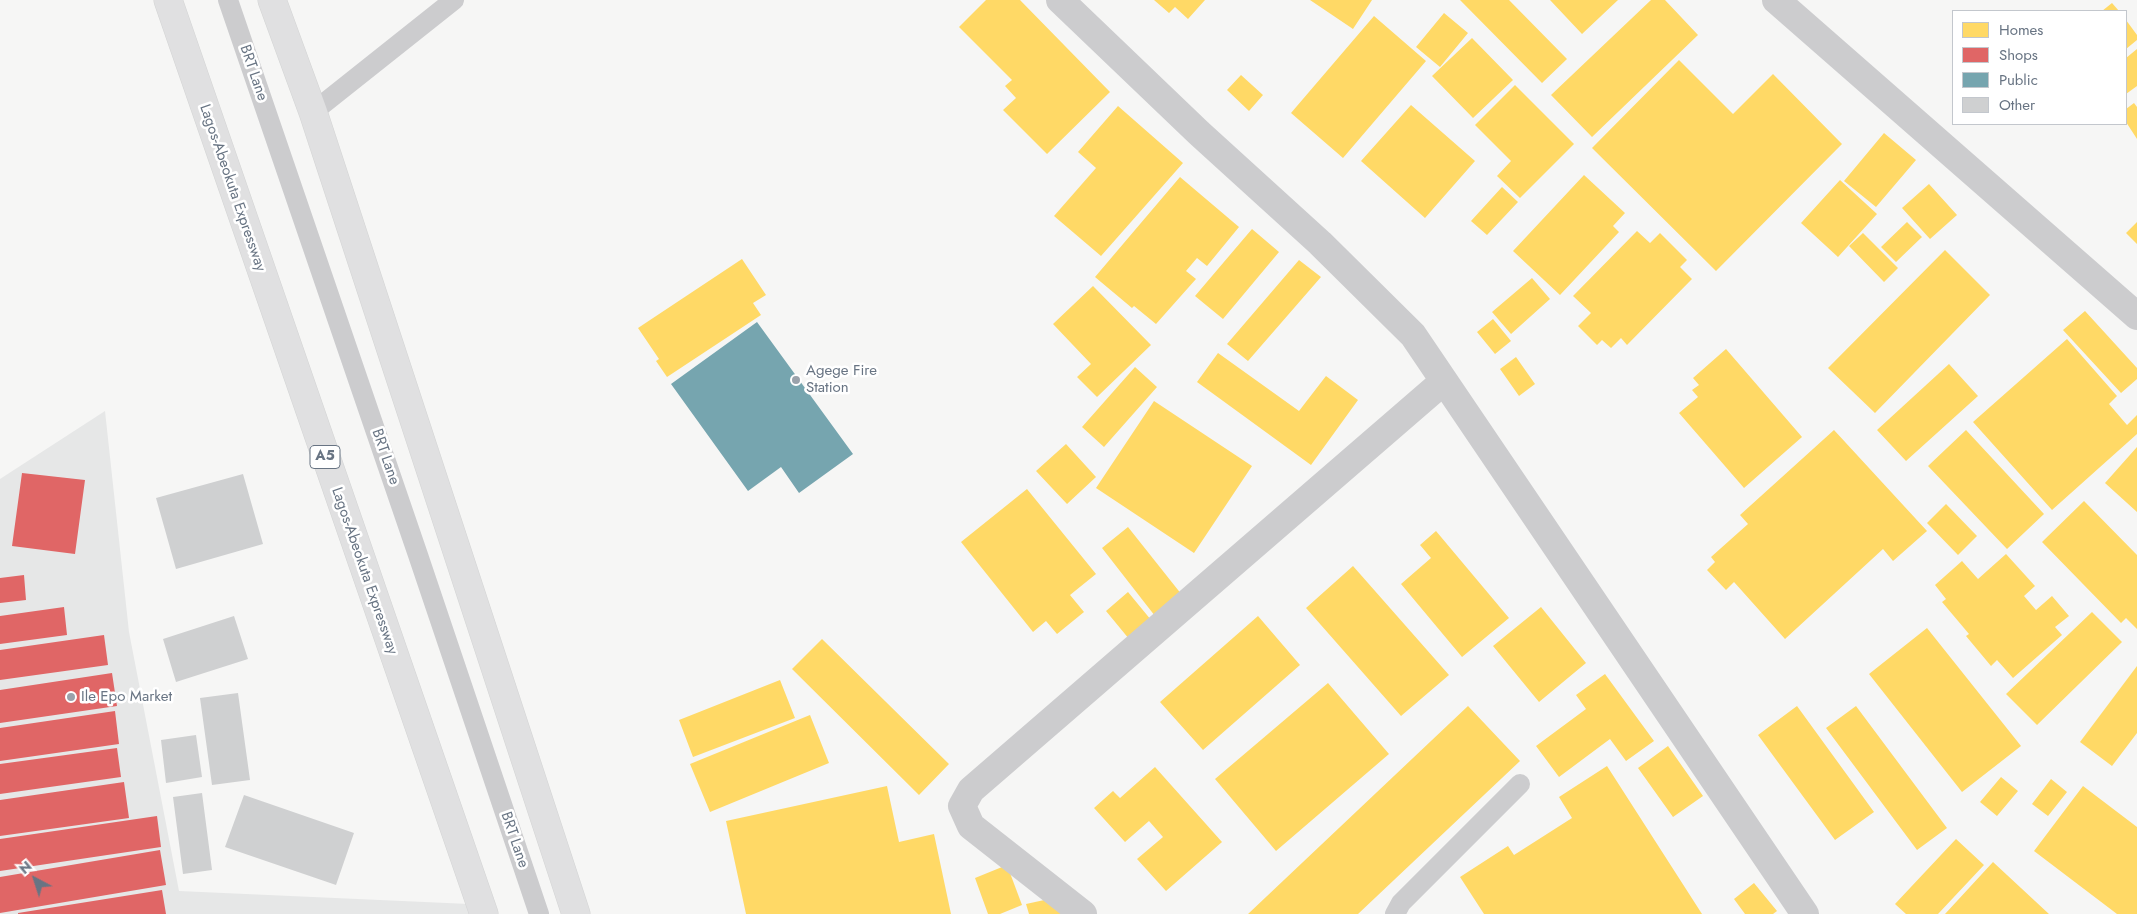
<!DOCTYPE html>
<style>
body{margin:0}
#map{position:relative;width:2137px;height:914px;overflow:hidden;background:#f6f6f5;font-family:Jost,sans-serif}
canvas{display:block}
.legend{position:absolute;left:1952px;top:10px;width:175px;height:115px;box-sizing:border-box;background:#fff;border:1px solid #c3c7cd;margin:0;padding:6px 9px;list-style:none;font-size:15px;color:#687483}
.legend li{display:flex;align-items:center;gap:10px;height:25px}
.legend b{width:25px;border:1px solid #c3c7cd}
.north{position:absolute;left:10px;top:854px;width:50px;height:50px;-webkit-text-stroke:4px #fff;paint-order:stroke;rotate:320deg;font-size:14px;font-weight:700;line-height:20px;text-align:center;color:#687483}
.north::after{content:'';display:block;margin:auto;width:18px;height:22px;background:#687483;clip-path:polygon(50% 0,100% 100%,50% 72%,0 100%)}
</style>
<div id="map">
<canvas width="2137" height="914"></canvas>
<ul class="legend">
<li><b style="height:14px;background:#ffd966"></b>Homes</li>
<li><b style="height:14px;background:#e06666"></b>Shops</li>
<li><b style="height:14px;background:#76a5af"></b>Public</li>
<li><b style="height:14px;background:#cfd0d1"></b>Other</li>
</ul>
<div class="north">N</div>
</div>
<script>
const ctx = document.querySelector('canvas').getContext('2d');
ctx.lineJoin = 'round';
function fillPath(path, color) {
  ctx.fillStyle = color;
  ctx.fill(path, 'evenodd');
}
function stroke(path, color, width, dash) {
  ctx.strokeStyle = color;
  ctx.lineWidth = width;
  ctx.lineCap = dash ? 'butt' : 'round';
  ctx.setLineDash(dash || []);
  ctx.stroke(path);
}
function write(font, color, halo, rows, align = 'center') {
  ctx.font = font + ' Jost,sans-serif';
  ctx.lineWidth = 5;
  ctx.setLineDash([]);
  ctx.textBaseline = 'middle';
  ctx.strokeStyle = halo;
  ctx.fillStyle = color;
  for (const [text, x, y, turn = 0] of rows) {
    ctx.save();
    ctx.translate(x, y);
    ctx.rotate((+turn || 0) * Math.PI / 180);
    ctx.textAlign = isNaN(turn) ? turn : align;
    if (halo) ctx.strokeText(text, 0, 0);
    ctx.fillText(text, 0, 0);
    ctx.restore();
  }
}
fillPath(new Path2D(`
 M105,411L129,632L179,891L469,904L471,914H0V479Z`), '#e6e7e7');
fillPath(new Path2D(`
 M986,0H1020L1110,92L1047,154L1003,110L1016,98L1005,86L1012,80L959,27Z
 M1154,0H1205L1188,19L1175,7L1169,13Z
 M1310,0H1372L1353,29Z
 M1460,0H1509L1567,59L1542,83Z
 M1550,0H1618L1582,34Z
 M1651,0H1665L1698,35L1592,137L1551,95Z
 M2112,3L2119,11H2102Z
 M1444,13L1468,33L1440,67L1416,47Z
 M1374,16L1426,61L1343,158L1291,113Z
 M2126,20L2137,35V40L2126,49Z
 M1472,38L1513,80L1473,118L1432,76Z
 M2137,49V86L2126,94V58Z
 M1679,60L1733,114L1773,74L1842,144L1716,271L1592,148Z
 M1241,75L1263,95L1249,111L1227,90Z
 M1515,85L1574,144L1520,198L1497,176L1511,161L1475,125Z
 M2134,103L2137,107V139L2126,122V109Z
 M1411,105L1475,161L1425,218L1361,161Z
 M1118,106L1183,163L1101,256L1054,216L1096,168L1078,152Z
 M1884,133L1916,160L1876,207L1844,181Z
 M1584,175L1625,213L1613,226L1619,232L1560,295L1513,251Z
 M1180,177L1239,227L1207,266L1197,258L1186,271L1196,279L1156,324L1134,306L1132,308L1095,277Z
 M1840,180L1877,214L1838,257L1801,223Z
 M1929,184L1957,215L1930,239L1902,208Z
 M1502,187L1518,202L1487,235L1471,221Z
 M1907,222L1922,237L1896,262L1881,247Z
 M2137,222V244L2126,233Z
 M1252,229L1279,252L1223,319L1195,296Z
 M1637,231L1650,243L1660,233L1687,260L1680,267L1692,279L1627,345L1621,338L1611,348L1602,340L1597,345L1578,326L1591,313L1573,296Z
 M1863,233L1898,268L1884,282L1849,246Z
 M1945,250L1990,295L1875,413L1828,368Z
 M742,259L766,295L753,303L761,315L667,377L656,361L659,359L638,328Z
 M1299,260L1321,277L1248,361L1227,344Z
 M1532,278L1550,299L1511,334L1492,312Z
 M1093,286L1151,345L1097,397L1077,377L1091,364L1053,324Z
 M2085,311L2137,368V379L2121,393L2063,330Z
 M1493,319L1511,341L1495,354L1477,332Z
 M2067,339L2117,396L2109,404L2127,425L2137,415V434L2052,510L1973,422Z
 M1726,349L1802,437L1744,488L1679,413L1698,397L1692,390L1699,385L1693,378Z
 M1218,353L1299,411L1326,376L1358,400L1311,465L1197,382Z
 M1516,357L1535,384L1519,396L1500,369Z
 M1949,364L1978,396L1906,461L1877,430Z
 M1135,367L1157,387L1104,447L1082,427Z
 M1154,401L1252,466L1194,553L1096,488Z
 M1834,430L1927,531L1893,561L1883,549L1785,639L1734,582L1726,590L1707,570L1715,562L1711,557L1748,524L1740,515Z
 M1966,430L2044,514L2007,549L1928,466Z
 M1066,444L1096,477L1067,504L1036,471Z
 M2137,447V512L2105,483Z
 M1027,489L1096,574L1070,595L1084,612L1057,634L1046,621L1033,632L961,542Z
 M2084,501L2137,555V629L2126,618L2121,623L2042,542Z
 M1946,504L1977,536L1958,555L1927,523Z
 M1128,527L1182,595L1155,616L1102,548Z
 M1436,531L1509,618L1462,657L1401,584L1431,558L1420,545Z
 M2006,554L2035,586L2024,596L2036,610L2052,596L2069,616L2055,627L2062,635L2013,678L1997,660L1991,666L1966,636L1969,634L1942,602L1946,599L1935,585L1962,561L1978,579Z
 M1353,566L1449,675L1401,716L1306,608Z
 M1128,592L1156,626L1134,645L1106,611Z
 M1541,607L1586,663L1539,702L1493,646Z
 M2092,612L2122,642L2037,725L2006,694Z
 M1258,616L1300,665L1203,750L1160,702Z
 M1927,628L2021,746L1962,792L1869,674Z
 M822,639L949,764L919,795L792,669Z
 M2137,666V733L2112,766L2080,742Z
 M1605,674L1654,741L1626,761L1610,739L1559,777L1536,746L1586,709L1576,695Z
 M780,680L795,718L693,757L679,720Z
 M1328,683L1389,754L1276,851L1215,779Z
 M1468,706L1520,761L1358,914H1248Z
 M1797,706L1874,812L1835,840L1758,735Z
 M1856,706L1947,828L1917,850L1826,728Z
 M810,715L829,763L710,812L690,764Z
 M1668,746L1703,796L1673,817L1638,768Z
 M1607,766L1702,914H1484L1460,877L1508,846L1514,855L1572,818L1559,797Z
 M1155,767L1222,842L1166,891L1137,859L1163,837L1149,821L1125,842L1094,808L1113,791L1120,798Z
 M2001,777L2018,791L1997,816L1980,802Z
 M2051,779L2067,792L2048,816L2032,804Z
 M887,786L899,842L934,834L951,914H746L726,821Z
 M2083,786L2137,827V914H2117L2034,851Z
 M1956,839L1984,865L1938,914H1906L1895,904Z
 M1993,862L2049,914H1945Z
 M1007,865L1022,905L1000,914H988L975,878Z
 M1754,883L1777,911L1773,914H1745L1734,899Z
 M1058,897L1062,914H1029L1026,904Z`), '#ffd966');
fillPath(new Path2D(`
 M22,473L85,480L75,554L12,546Z
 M24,575L26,600L0,603V578Z
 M64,607L67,635L0,644V616Z
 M104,635L108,665L0,680V650Z
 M112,673L117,706L0,723V690Z
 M115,711L119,744L0,761V728Z
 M117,748L121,777L0,794V764Z
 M124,782L129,818L0,836V800Z
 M157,816L161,847L0,871V839Z
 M160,850L166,885L0,913V877Z
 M162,890L166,914H18V913Z`), '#e06666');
fillPath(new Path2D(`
 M757,322L853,454L799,493L781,467L748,491L671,384Z`), '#76a5af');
fillPath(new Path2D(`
 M243,474L263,544L176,569L156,498Z
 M234,616L248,659L176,682L163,639Z
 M238,693L250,780L212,785L200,698Z
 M196,735L202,777L166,783L161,740Z
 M202,793L212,870L183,874L173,797Z
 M244,795L354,833L336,885L225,847Z`), '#cfd0d1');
const trunk = new Path2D(`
 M168,0L484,914
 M272,0L313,112L576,914`);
stroke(trunk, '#d3d4d4', 29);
stroke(new Path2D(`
 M228,0L418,555L539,914
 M313,112L454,0
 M1395,914L1401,903L1520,784`), '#ccccce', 20);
stroke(new Path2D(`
 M1060,0L1199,133L1320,243L1413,335L1805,914
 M1776,0L2137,316
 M1083,914L971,826L962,806L971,790L1444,381`), '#ccccce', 28);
stroke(trunk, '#e0e0e1', 28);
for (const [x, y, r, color] of [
 [796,380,5,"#9aa2ab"],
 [71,697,5,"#9aa2ab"]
]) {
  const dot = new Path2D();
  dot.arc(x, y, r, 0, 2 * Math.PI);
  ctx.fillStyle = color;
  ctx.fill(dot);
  stroke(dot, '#fff', 2);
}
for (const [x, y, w] of [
 [325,457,30]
]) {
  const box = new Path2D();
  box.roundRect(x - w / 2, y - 11.5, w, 23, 4);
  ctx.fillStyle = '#fff';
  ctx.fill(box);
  stroke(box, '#687483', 1);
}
write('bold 14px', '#687483', null, [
 ["A5",325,457]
]);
write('15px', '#687483', '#fff', [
 ["BRT Lane",253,73,71],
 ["Lagos-Abeokuta Expressway",232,188,71],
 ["BRT Lane",385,457,71],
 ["Lagos-Abeokuta Expressway",364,571,71],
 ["BRT Lane",514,840,71]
]);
write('15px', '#687483', '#fff', [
 ["Agege Fire",806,371],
 ["Station",806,388],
 ["Ile Epo Market",81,697]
], 'left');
</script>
